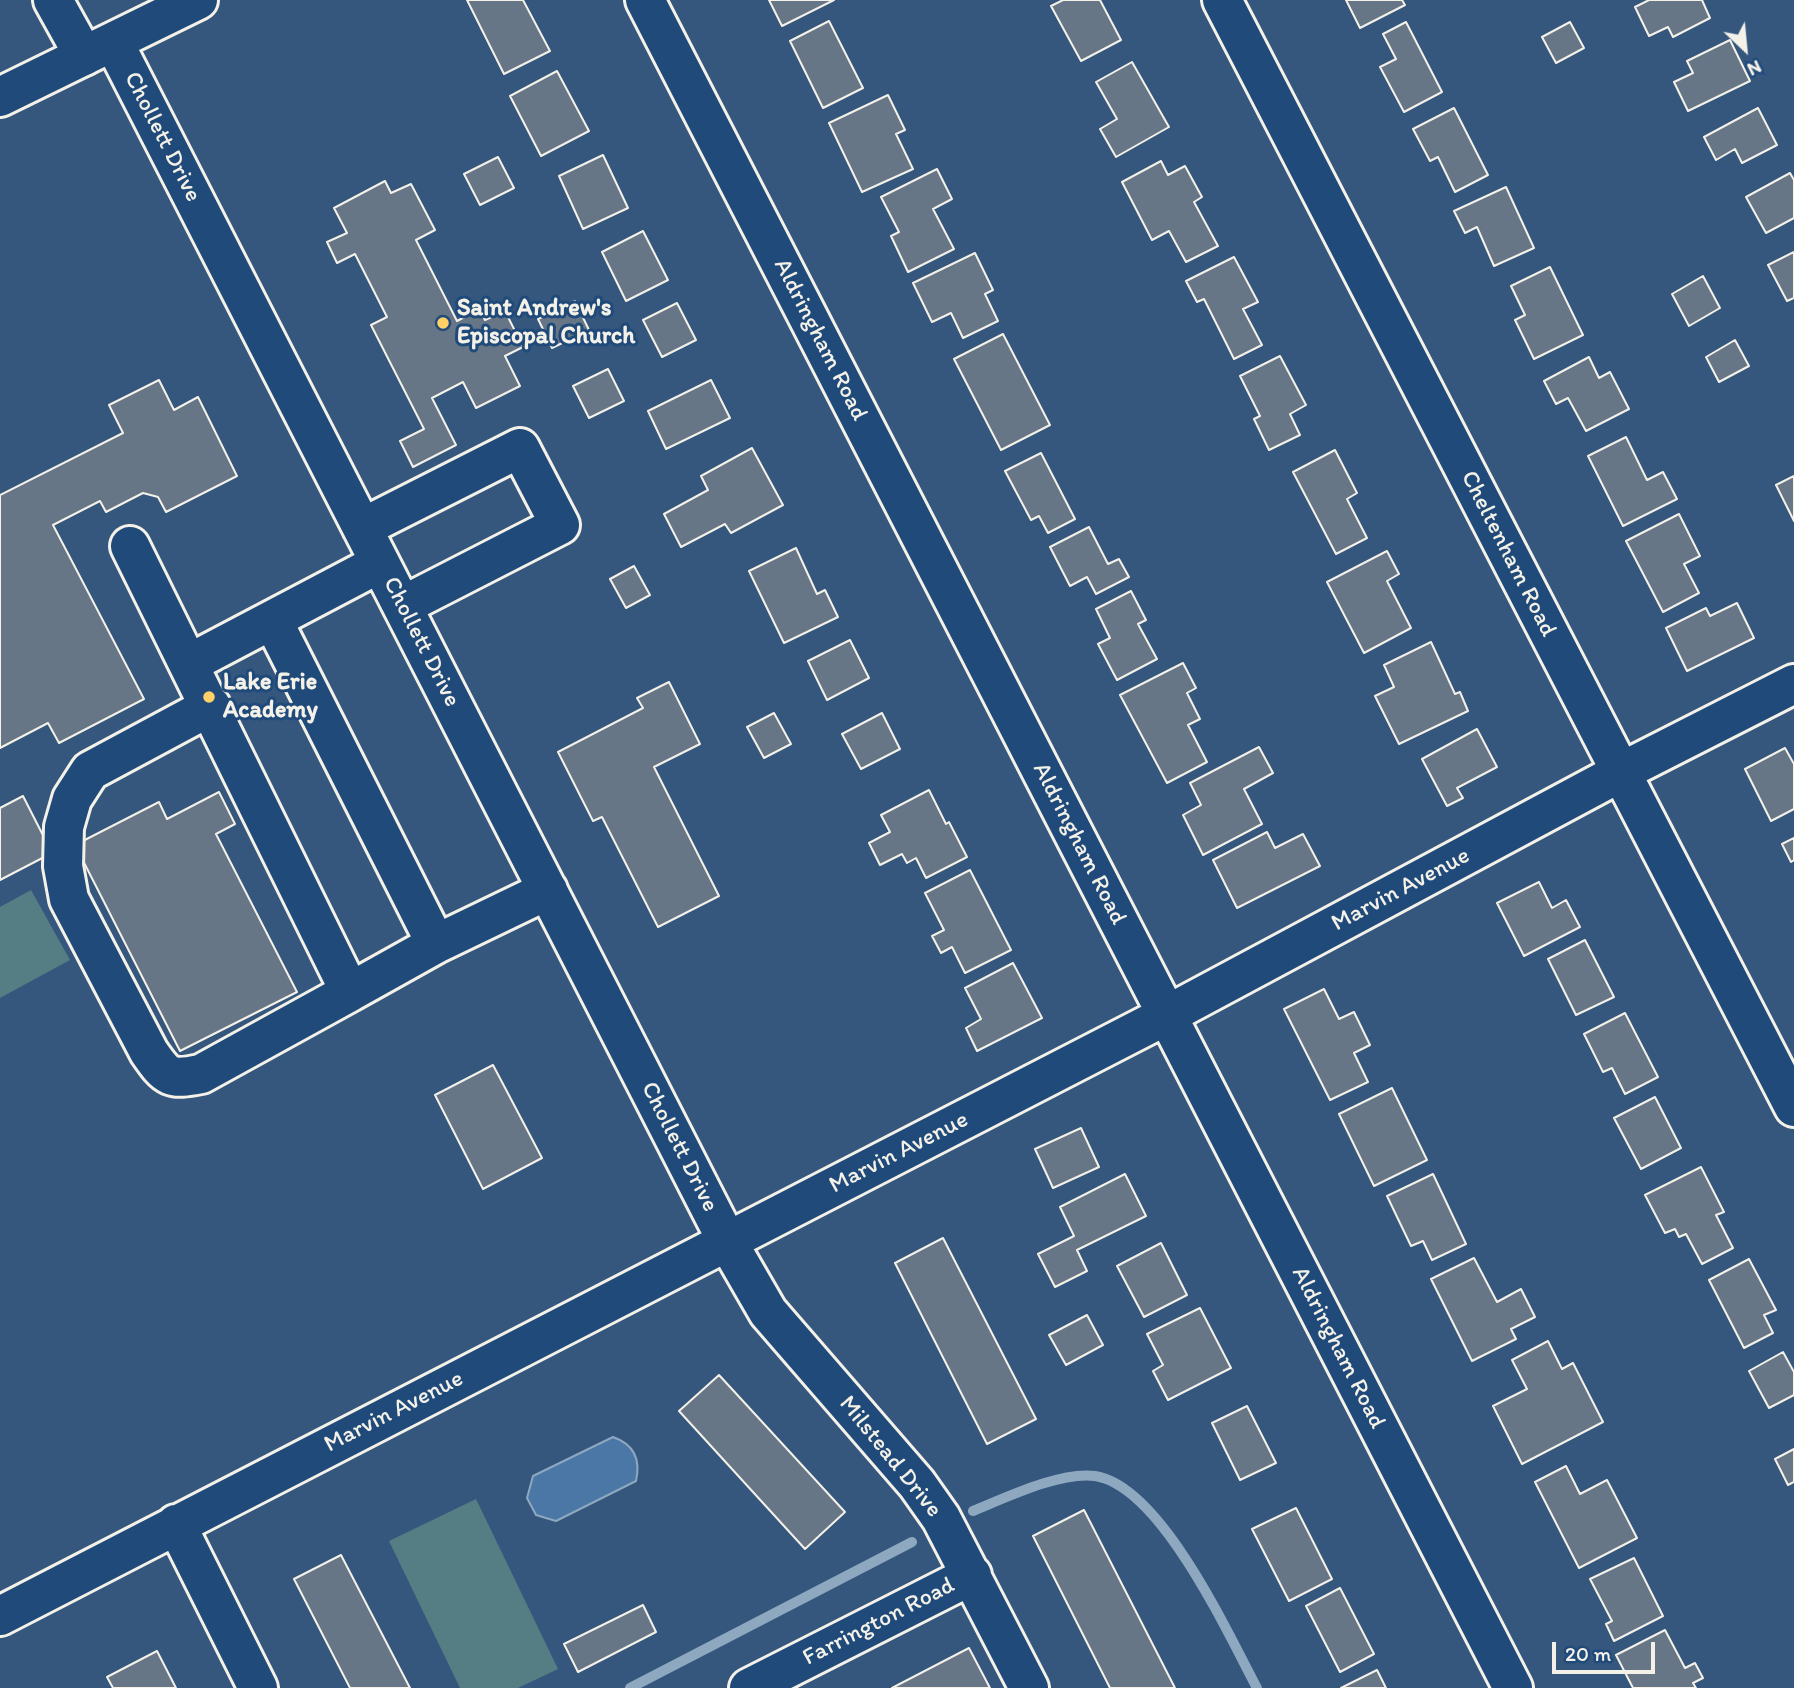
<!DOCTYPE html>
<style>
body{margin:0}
#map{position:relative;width:1794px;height:1688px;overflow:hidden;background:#35577e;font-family:Itim,sans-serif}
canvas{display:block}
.north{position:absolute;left:1710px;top:14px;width:70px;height:70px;-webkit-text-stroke:5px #1f4a7a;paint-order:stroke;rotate:154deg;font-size:19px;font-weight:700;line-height:28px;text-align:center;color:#f4f1e8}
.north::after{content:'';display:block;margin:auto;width:24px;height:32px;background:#f4f1e8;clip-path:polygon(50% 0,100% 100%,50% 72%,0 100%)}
.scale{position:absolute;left:1552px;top:1642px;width:103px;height:32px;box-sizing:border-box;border:4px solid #f4f1e8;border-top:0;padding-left:9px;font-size:21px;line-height:24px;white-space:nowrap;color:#f4f1e8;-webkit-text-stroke:5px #1f4a7a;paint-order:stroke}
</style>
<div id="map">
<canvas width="1794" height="1688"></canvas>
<div class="north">N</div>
<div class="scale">20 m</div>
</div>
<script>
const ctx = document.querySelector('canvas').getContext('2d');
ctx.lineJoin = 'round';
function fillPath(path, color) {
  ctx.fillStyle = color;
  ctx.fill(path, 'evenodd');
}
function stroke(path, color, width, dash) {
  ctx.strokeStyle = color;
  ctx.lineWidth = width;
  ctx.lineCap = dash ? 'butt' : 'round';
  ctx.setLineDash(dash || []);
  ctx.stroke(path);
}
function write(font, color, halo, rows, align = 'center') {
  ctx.font = font + ' Itim,sans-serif';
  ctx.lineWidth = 6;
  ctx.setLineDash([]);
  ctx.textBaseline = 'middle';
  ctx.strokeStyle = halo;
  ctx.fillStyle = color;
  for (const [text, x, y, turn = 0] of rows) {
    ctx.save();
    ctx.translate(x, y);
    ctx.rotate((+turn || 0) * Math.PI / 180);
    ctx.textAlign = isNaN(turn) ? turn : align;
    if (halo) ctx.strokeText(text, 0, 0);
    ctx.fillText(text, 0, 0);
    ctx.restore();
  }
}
fillPath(new Path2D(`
 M31,890L70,960L0,998V907Z
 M476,1499L558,1669L518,1688H460L389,1541Z`), '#547d84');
const water = new Path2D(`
 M613,1437C633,1444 641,1459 636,1481L556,1521L536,1515L527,1498L533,1476Z`);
fillPath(water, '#4a77a5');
stroke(water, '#8ea8c0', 2);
stroke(new Path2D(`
 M973,1511C1005,1498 1061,1471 1095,1476C1161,1486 1228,1634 1257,1688
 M630,1688L912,1542`), '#8ea8c0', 10);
const building = new Path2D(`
 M467,0H523L550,51L504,74Z
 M769,0H834L782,26Z
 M1063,0H1100L1121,40L1081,61L1051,6Z
 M1346,0H1402L1405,5L1360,28Z
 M1649,0H1702L1710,18L1673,37L1668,27L1649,36L1635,7Z
 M829,21L863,88L823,108L790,41Z
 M1406,22L1442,92L1404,112L1380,67L1396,59L1383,34Z
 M1570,22L1584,48L1556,63L1542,37Z
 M1730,40L1750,81L1688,111L1674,82L1693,73L1687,61Z
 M1132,62L1169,127L1116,157L1100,129L1117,119L1096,82Z
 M557,71L589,131L541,156L510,96Z
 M888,95L905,130L896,134L913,169L862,192L829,123Z
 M1454,108L1488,175L1455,192L1438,157L1430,161L1413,129Z
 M1758,108L1777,145L1742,163L1735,149L1716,160L1704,137Z
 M603,155L628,208L583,229L559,176Z
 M498,157L514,188L480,205L464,174Z
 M1161,161L1168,175L1185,166L1202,197L1194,202L1218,246L1186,262L1169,231L1152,240L1122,182Z
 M937,169L952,199L933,209L954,249L908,272L891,236L899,232L881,197Z
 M1790,173L1794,180V218L1766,233L1746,197Z
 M385,181L391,193L411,184L435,230L416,240L457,321L480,309L485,320L505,311L523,347L505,356L520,386L476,408L463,382L432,398L456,445L413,467L400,441L424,429L371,325L387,317L355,254L337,263L327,242L347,233L334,208Z
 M1506,187L1534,248L1494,266L1477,227L1465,233L1454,211Z
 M643,231L668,280L626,301L602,252Z
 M1794,252V298L1787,301L1768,265Z
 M975,253L993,290L985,294L998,321L963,338L951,313L932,322L913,283Z
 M1234,257L1258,302L1243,309L1262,345L1234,359L1204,299L1197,302L1186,281Z
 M1550,267L1583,335L1534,359L1515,320L1525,315L1511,286Z
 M1703,276L1720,308L1689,326L1672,294Z
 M575,301L589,330L552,348L538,319Z
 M677,303L696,340L662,357L643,320Z
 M1003,334L1050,425L1001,450L954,359Z
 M1735,340L1749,366L1719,382L1706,357Z
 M1280,356L1306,405L1290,414L1300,435L1269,450L1254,419L1260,416L1240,376Z
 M1589,357L1599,378L1610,372L1629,409L1586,431L1568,398L1556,404L1544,381Z
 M608,369L624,401L589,418L573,386Z
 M159,380L174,410L198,397L237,476L166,512L158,497L143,493L106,512L100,501L53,525L144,699L59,743L48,723L0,748V495L123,433L109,405Z
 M711,380L730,418L666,449L648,411Z
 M1626,437L1647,480L1663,472L1677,499L1623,526L1588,456Z
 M752,448L783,505L731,533L725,524L681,547L664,514L708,490L701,476Z
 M1335,450L1357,493L1347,499L1367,538L1336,554L1293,472Z
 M1041,453L1075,519L1048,533L1039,516L1031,520L1005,471Z
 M1794,476V521L1776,485Z
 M1679,514L1700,556L1684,564L1699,593L1663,612L1626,541Z
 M1089,527L1108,564L1119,559L1129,577L1096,594L1087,577L1070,586L1050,547Z
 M796,548L817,594L825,590L838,617L784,643L749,571Z
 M1387,551L1399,574L1387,581L1411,628L1364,653L1327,582Z
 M634,566L650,595L626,608L610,579Z
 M1131,591L1146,620L1138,624L1157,659L1117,680L1098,644L1110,638L1096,609Z
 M1737,603L1754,638L1687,671L1666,628L1706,608L1710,616Z
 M850,640L869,678L827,700L808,661Z
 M1431,642L1455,694L1460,692L1468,711L1399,744L1375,696L1394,687L1384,665Z
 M1183,663L1196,688L1187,693L1200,719L1188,725L1207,762L1167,783L1120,695Z
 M669,682L700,744L654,767L719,896L658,927L602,817L593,821L558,752L643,708L637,698Z
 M774,713L791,744L764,758L747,727Z
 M882,713L900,749L861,769L842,734Z
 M1477,729L1497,767L1457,788L1463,798L1447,806L1422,759Z
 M1259,747L1273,773L1244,789L1262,824L1203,855L1183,815L1201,805L1190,783Z
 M1785,748L1794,764V809L1771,821L1745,769Z
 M929,790L946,824L949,822L967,857L926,878L916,858L907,863L902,854L880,865L869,843L890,832L881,815Z
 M219,792L235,824L216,834L297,992L180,1051L75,845L159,802L167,819Z
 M23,796L52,853L0,880V808Z
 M1267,832L1275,848L1303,834L1320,866L1237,908L1213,860Z
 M1794,838V860L1791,862L1782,844Z
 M970,870L1011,950L965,973L952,947L941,953L932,936L944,930L925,893Z
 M1539,882L1552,908L1566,900L1580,927L1524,956L1497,903Z
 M1585,940L1614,997L1576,1015L1548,959Z
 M1013,963L1042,1018L977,1051L966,1028L981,1019L965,988Z
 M1324,989L1339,1019L1354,1012L1370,1045L1354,1053L1368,1082L1330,1100L1284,1009Z
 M1625,1013L1658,1077L1625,1094L1612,1068L1603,1072L1584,1034Z
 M493,1065L542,1158L483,1189L435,1095Z
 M1392,1088L1427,1160L1374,1186L1339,1114Z
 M1655,1097L1681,1148L1641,1169L1614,1118Z
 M1081,1128L1099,1167L1053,1188L1035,1149Z
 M1701,1167L1724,1212L1716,1215L1733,1248L1702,1264L1686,1234L1679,1237L1675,1229L1665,1233L1645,1195Z
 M1125,1174L1146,1216L1077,1250L1087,1271L1055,1287L1038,1254L1074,1236L1060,1207Z
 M1433,1174L1466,1244L1432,1260L1423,1241L1411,1246L1387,1196Z
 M943,1238L1036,1419L987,1444L895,1263Z
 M1161,1243L1187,1295L1144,1317L1117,1266Z
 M1474,1258L1497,1302L1521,1289L1535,1317L1511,1329L1516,1339L1472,1361L1431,1279Z
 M1749,1259L1776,1310L1764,1315L1773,1333L1744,1348L1709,1280Z
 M1200,1308L1231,1368L1168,1400L1153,1371L1163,1365L1147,1334Z
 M1087,1315L1103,1345L1066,1365L1049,1335Z
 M1548,1341L1562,1369L1573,1363L1603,1422L1522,1464L1493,1406L1527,1389L1512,1360Z
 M1783,1352L1794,1372V1395L1769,1408L1749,1371Z
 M719,1375L845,1512L805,1549L679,1411Z
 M1247,1406L1276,1463L1240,1480L1212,1423Z
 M1794,1449V1482L1788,1485L1775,1459Z
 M1566,1466L1580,1494L1607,1480L1637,1538L1579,1568L1535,1482Z
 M1296,1508L1332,1579L1289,1601L1252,1529Z
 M1084,1510L1175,1688H1110L1033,1536Z
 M341,1555L410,1688H350L294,1579Z
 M1634,1558L1663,1616L1614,1641L1606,1624L1612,1621L1590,1579Z
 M1340,1588L1374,1654L1340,1672L1306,1606Z
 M643,1605L656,1632L578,1672L564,1644Z
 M1665,1630L1685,1668L1695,1663L1703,1678L1693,1683L1696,1688H1633L1616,1655Z
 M969,1648L990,1688H892Z
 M157,1651L176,1688H113L107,1677Z
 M1377,1670L1386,1688H1341Z`);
fillPath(building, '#677687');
stroke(building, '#f4f1e8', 2);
const minor = new Path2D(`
 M53,0L84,56
 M645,0L1513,1688
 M1222,0L1794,1107
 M114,43L727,1241L768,1312L917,1484L941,1518L1029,1688
 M362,528L520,448L560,525L402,606
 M130,546L350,992L436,944L548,890
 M273,621L436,944
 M190,663L380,563
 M211,706L90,771L72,799L64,827L63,866L69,899L149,1052C167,1078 170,1080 201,1074L350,992
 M176,1524L258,1688
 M0,1616L1167,1015L1621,772L1794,684
 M749,1688L972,1575`);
const major = new Path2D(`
 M0,97L198,0`);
stroke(minor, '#f4f1e8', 44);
stroke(major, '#f4f1e8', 44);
stroke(minor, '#1f4a7a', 38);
stroke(major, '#1f4a7a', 38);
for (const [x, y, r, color] of [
 [443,323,7,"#ffd166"],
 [209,697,7,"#ffd166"]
]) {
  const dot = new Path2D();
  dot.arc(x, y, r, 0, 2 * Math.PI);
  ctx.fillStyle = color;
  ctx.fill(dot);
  stroke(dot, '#1f4a7a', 2.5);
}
write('24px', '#f4f1e8', '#1f4a7a', [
 ["Chollett Drive",162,137,63],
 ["Aldringham Road",820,340,63],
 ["Cheltenham Road",1508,554,63],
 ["Chollett Drive",421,642,63],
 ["Aldringham Road",1079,844,63],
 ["Marvin Avenue",1401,890,-28],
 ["Chollett Drive",679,1147,63],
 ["Marvin Avenue",899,1153,-27],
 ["Aldringham Road",1338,1348,63],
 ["Marvin Avenue",394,1412,-27],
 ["Milstead Drive",890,1457,51],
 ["Farrington Road",879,1622,-27]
]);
write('bold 24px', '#f4f1e8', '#1f4a7a', [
 ["Saint Andrew's",457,309],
 ["Episcopal Church",457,337],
 ["Lake Erie",223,683],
 ["Academy",223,711]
], 'left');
</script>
